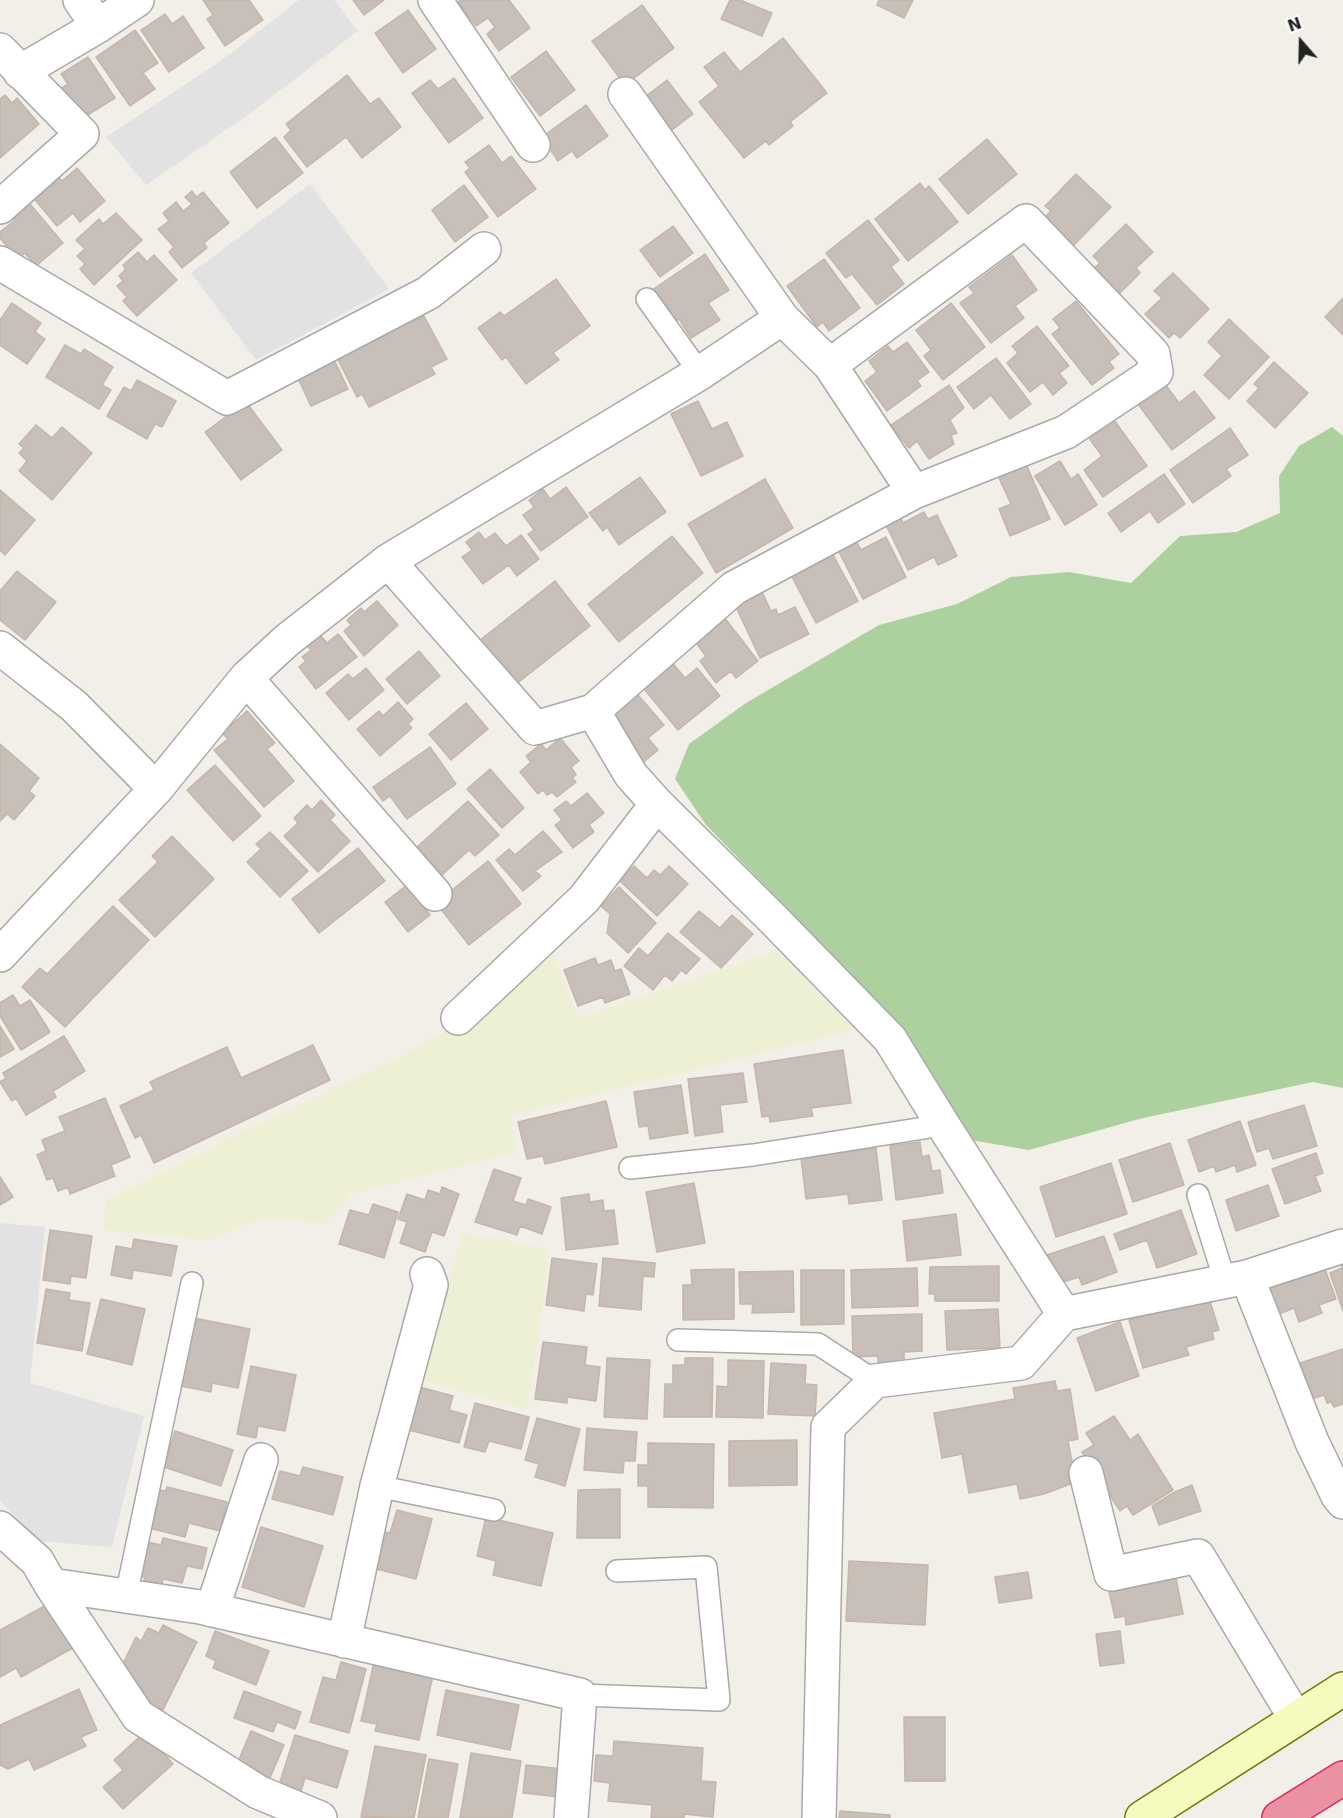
<!DOCTYPE html>
<style>
body{margin:0}
#map{position:relative;width:1343px;height:1818px;overflow:hidden;background:#f2efe9;font-family:"DejaVu Sans",sans-serif}
canvas{display:block}
.north{position:absolute;left:1271px;top:12px;width:60px;height:60px;-webkit-text-stroke:4px #fff;paint-order:stroke;rotate:340deg;font-size:16px;font-weight:700;line-height:24px;text-align:center;color:#222}
.north::after{content:'';display:block;margin:auto;width:21px;height:27px;background:#222;clip-path:polygon(50% 0,100% 100%,50% 72%,0 100%)}
</style>
<div id="map">
<canvas width="1343" height="1818"></canvas>
<div class="north">N</div>
</div>
<script>
const ctx = document.querySelector('canvas').getContext('2d');
ctx.lineJoin = 'round';
function fillPath(path, color) {
  ctx.fillStyle = color;
  ctx.fill(path, 'evenodd');
}
function stroke(path, color, width, dash) {
  ctx.strokeStyle = color;
  ctx.lineWidth = width;
  ctx.lineCap = dash ? 'butt' : 'round';
  ctx.setLineDash(dash || []);
  ctx.stroke(path);
}
fillPath(new Path2D(`
 M552,950L578,1018L778,950L854,1030L509,1116L517,1152L351,1194L327,1223L260,1219L209,1240L104,1230L106,1200L249,1128L394,1060L450,1029L463,1034Z
 M462,1233L550,1249L528,1409L422,1381Z`), '#eef0d5');
fillPath(new Path2D(`
 M1332,427L1343,436V1088L1313,1082L1139,1119L1029,1150L971,1140L897,1022L706,825L675,779L689,744L746,703L879,625L957,604L1011,577L1069,572L1131,583L1180,536L1236,532L1280,513L1279,476L1299,446Z`), '#add19e');
fillPath(new Path2D(`
 M299,0H334L358,31L245,117L146,185L106,137L218,63Z
 M310,184L389,289L256,360L191,273Z
 M0,1223L45,1227L30,1383L144,1416L112,1547L38,1541L0,1500Z`), '#e2e2e2');
const building = new Path2D(`
 M203,0H249L263,20L225,46L207,19L213,15Z
 M353,0H384L364,15Z
 M461,0H509L530,28L499,51L487,34L495,27L488,18L476,26L458,2Z
 M730,0H740L772,13L762,36L721,19Z
 M879,0H913L904,18L877,5Z
 M642,5L674,48L625,85L592,41Z
 M408,10L436,49L403,73L375,33Z
 M165,14L172,24L183,16L204,48L169,72L141,30Z
 M135,30L158,63L143,73L155,89L130,106L96,57Z
 M783,38L827,93L790,122L793,126L769,145L766,141L744,158L699,102L719,86L704,67L724,52L740,72Z
 M546,51L575,90L540,116L511,77Z
 M88,57L115,98L81,119L57,91L68,84L61,74Z
 M347,75L370,104L379,98L401,127L362,158L346,137L307,167L284,137L291,130L286,124Z
 M454,78L483,118L449,143L412,93L430,80L438,89Z
 M667,80L693,114L672,130L646,96Z
 M5,95L12,103L17,98L39,124L0,158V99Z
 M586,105L608,136L577,158L572,151L558,161L542,137Z
 M275,137L303,173L257,208L230,172Z
 M987,139L1017,174L968,214L939,179Z
 M489,145L502,163L511,156L536,189L498,217L465,172L470,168L465,162Z
 M77,168L105,201L80,222L73,213L57,226L31,195L56,174L62,181Z
 M1076,174L1111,207L1073,246L1044,218L1051,211L1045,206Z
 M920,183L925,190L929,186L958,222L908,261L875,219Z
 M464,185L488,217L455,242L432,210Z
 M192,191L196,197L203,192L229,223L204,243L207,248L182,268L169,252L174,247L158,229L169,221L163,213L176,202L183,211L192,204L185,197Z
 M24,197L63,243L36,266L25,253L18,259L0,238V232L15,220L8,210Z
 M116,213L142,240L94,285L80,269L85,264L77,256L85,249L76,240L99,219L103,224Z
 M868,220L899,260L891,267L904,284L877,305L852,274L846,278L826,253Z
 M1126,224L1153,252L1136,268L1140,273L1119,294L1094,268L1100,263L1093,256Z
 M673,226L693,253L660,277L640,250Z
 M138,252L147,262L154,255L177,280L137,316L123,301L127,297L117,286L123,281L119,276L126,269L123,265Z
 M705,254L729,290L708,303L720,320L691,338L679,319L673,323L652,290Z
 M1012,255L1037,290L1015,306L1024,318L991,343L960,303L974,293L969,287Z
 M824,259L860,308L829,331L823,322L817,327L787,286Z
 M1173,273L1209,309L1180,338L1174,333L1169,338L1145,314L1162,298L1154,291Z
 M556,279L590,326L553,353L559,360L526,384L506,357L502,360L478,328L500,312L504,316Z
 M1343,298V335L1325,317Z
 M1076,301L1119,354L1109,362L1114,368L1092,385L1052,334L1060,328L1053,319Z
 M12,303L41,323L35,332L45,339L27,364L0,345V320Z
 M951,303L985,347L943,380L924,356L931,350L916,330Z
 M410,314L414,321L424,316L447,359L431,367L435,374L369,407L362,394L357,397L334,352Z
 M1229,319L1269,357L1229,399L1204,375L1222,356L1208,342Z
 M1037,326L1069,366L1059,373L1067,383L1053,395L1043,382L1030,392L1007,363L1018,353L1012,346Z
 M907,342L929,372L917,381L921,386L887,411L865,381L877,372L869,361L888,346L893,352Z
 M65,345L81,354L84,349L113,367L102,385L111,390L99,409L46,377Z
 M332,355L348,389L311,406L295,372Z
 M996,358L1031,404L1010,419L991,395L974,409L957,387Z
 M1274,362L1308,393L1275,428L1247,401L1259,388L1254,384Z
 M137,380L176,401L162,427L155,424L147,439L107,416L124,387L131,391Z
 M1165,384L1179,403L1194,391L1215,418L1172,450L1138,404Z
 M949,385L964,408L950,420L957,433L951,435L954,444L929,459L917,441L909,448L891,425Z
 M698,401L712,429L727,422L743,456L701,476L671,414Z
 M246,402L282,450L241,480L205,432Z
 M1114,420L1147,466L1103,497L1084,470L1102,456L1089,438Z
 M36,425L52,438L62,427L92,453L52,500L19,471L27,461L19,453L24,448L19,444Z
 M1230,428L1248,455L1226,469L1231,476L1193,503L1170,470Z
 M1060,461L1071,479L1078,474L1097,505L1065,525L1035,476Z
 M1026,464L1050,519L1010,536L999,509L1011,504L998,476Z
 M1164,474L1185,504L1158,523L1150,511L1121,532L1108,513Z
 M640,477L666,512L619,545L607,527L603,531L589,513Z
 M765,479L793,528L716,573L688,524Z
 M566,487L588,517L541,551L528,534L534,530L523,515L534,507L529,500L543,489L550,499Z
 M0,490L35,520L5,555L0,550Z
 M924,512L928,519L937,515L957,556L938,565L934,557L908,570L886,525L901,518L903,523Z
 M479,532L485,540L495,533L506,546L521,535L539,559L517,576L509,565L483,584L462,557L472,550L466,542Z
 M672,536L703,573L619,642L588,604Z
 M886,537L906,577L863,599L837,548L855,539L861,550Z
 M831,551L858,601L816,623L790,573Z
 M17,571L56,602L25,640L0,620V591Z
 M555,581L590,626L510,689L475,644Z
 M762,592L771,611L776,609L778,615L795,607L809,634L760,658L735,605Z
 M377,601L398,625L364,656L344,631L351,625L347,620L361,608L364,612Z
 M724,617L758,661L736,678L731,671L716,683L700,661L706,656L694,640Z
 M338,634L357,657L316,689L299,667L306,661L302,657L311,650L307,645L320,635L327,643Z
 M419,651L440,676L407,704L386,679Z
 M670,660L685,678L697,668L720,696L678,730L640,684Z
 M366,668L384,690L349,720L326,693L348,674L353,679Z
 M632,688L664,725L648,738L658,750L640,765L613,716L622,708L616,701Z
 M398,702L413,719L408,724L412,728L380,756L357,729L379,711L383,716Z
 M466,703L488,729L451,760L429,734Z
 M247,711L275,743L267,749L294,781L264,807L214,750L228,739L222,733Z
 M560,738L579,761L571,767L576,775L572,778L576,782L557,797L552,792L547,795L543,790L538,794L520,772L531,762L526,756L541,744L546,750Z
 M0,744L39,778L29,791L35,796L14,820L7,814L0,821Z
 M430,747L456,784L407,819L390,796L383,801L373,787Z
 M215,765L261,816L233,841L187,790Z
 M490,769L524,808L502,828L467,789Z
 M587,793L604,813L589,825L594,832L573,848L555,825L562,820L554,810L566,801L571,806Z
 M321,800L335,815L330,820L350,841L318,872L284,836L298,823L294,818L307,805L312,810Z
 M468,801L499,835L475,856L469,850L441,876L416,848Z
 M543,831L562,852L535,871L541,876L523,891L496,860L509,849L515,855Z
 M270,832L308,871L280,897L247,862L261,849L256,844Z
 M172,836L214,879L155,937L119,900L158,862L152,856Z
 M358,848L385,881L319,933L292,899Z
 M488,861L521,904L469,945L436,903Z
 M634,866L647,878L654,870L660,875L669,866L688,884L657,916L620,881Z
 M407,885L430,915L408,932L385,902Z
 M619,887L656,923L628,953L607,933L610,914L601,906Z
 M113,906L149,940L65,1027L22,987L40,968L47,974Z
 M699,911L720,928L732,915L753,934L721,968L680,932Z
 M668,933L700,959L686,974L681,970L672,981L665,975L653,990L624,966L639,948L648,956Z
 M595,958L598,965L611,960L615,971L621,969L630,994L605,1003L603,997L578,1006L564,970Z
 M13,995L20,1006L30,1000L50,1032L21,1050L0,1016V1003Z
 M0,1026L14,1049L0,1057Z
 M64,1036L85,1071L53,1091L56,1097L26,1115L16,1098L12,1101L0,1082L6,1078L3,1073Z
 M313,1045L330,1080L154,1163L141,1135L135,1138L120,1106L154,1090L150,1082L227,1047L241,1078Z
 M843,1050L851,1103L811,1108L813,1116L770,1122L769,1116L762,1117L754,1064Z
 M743,1073L747,1102L720,1105L723,1132L695,1136L688,1079Z
 M681,1085L688,1133L650,1139L648,1126L639,1127L634,1092Z
 M105,1098L130,1157L111,1165L115,1176L70,1194L68,1187L58,1191L53,1178L47,1180L37,1155L46,1151L42,1140L65,1131L59,1117Z
 M606,1101L617,1147L545,1164L543,1156L527,1159L518,1122Z
 M1304,1105L1317,1146L1273,1159L1269,1148L1257,1152L1248,1122Z
 M1240,1121L1256,1165L1237,1172L1235,1165L1216,1172L1214,1166L1199,1172L1188,1140Z
 M920,1142L922,1157L929,1155L932,1171L940,1170L943,1193L896,1200L890,1146Z
 M1170,1143L1184,1185L1133,1202L1119,1160Z
 M876,1148L882,1200L849,1204L848,1194L806,1199L801,1158Z
 M1316,1153L1323,1173L1315,1176L1321,1191L1285,1204L1272,1169Z
 M1111,1163L1127,1214L1056,1237L1040,1187Z
 M494,1169L521,1178L513,1201L526,1205L528,1199L551,1207L542,1234L520,1226L517,1235L475,1222Z
 M0,1177L13,1197L0,1205Z
 M694,1183L705,1243L657,1252L646,1192Z
 M1268,1185L1279,1216L1236,1231L1226,1200Z
 M442,1187L459,1194L444,1236L432,1232L425,1252L400,1243L407,1222L398,1219L407,1194L425,1200L428,1190L440,1194Z
 M589,1194L590,1202L603,1200L604,1211L614,1210L618,1244L566,1250L561,1198Z
 M373,1204L398,1212L384,1258L339,1244L350,1210L369,1215Z
 M1181,1210L1197,1254L1157,1268L1147,1240L1120,1250L1114,1234Z
 M956,1214L961,1255L907,1261L903,1221Z
 M50,1230L92,1236L86,1278L71,1276L70,1284L43,1280Z
 M1104,1236L1117,1272L1082,1285L1079,1277L1057,1284L1047,1255Z
 M134,1239L177,1246L171,1276L133,1270L132,1279L111,1275L116,1246L132,1249Z
 M552,1258L597,1264L593,1295L586,1294L584,1311L546,1305Z
 M603,1258L655,1263L654,1277L643,1276L641,1310L599,1306Z
 M1322,1261L1336,1299L1319,1305L1322,1313L1299,1322L1294,1308L1274,1316L1266,1294L1271,1292L1267,1282Z
 M1343,1261V1311L1330,1273L1342,1268L1341,1262Z
 M999,1266V1301H935V1294H929L930,1267Z
 M917,1268L918,1306L852,1308L851,1270Z
 M734,1269V1319L683,1320V1285H692L691,1270Z
 M801,1270H844V1324L801,1325Z
 M793,1271L794,1312L752,1313L753,1304H740L739,1272Z
 M46,1289L70,1293L69,1300L90,1303L82,1351L37,1343Z
 M1209,1298L1219,1330L1212,1332L1214,1339L1186,1347L1189,1355L1143,1368L1129,1320Z
 M101,1299L145,1309L132,1365L87,1354Z
 M998,1309L1000,1348L947,1350L945,1311Z
 M922,1314V1351L904,1352V1362L878,1363V1356L853,1357L852,1316Z
 M194,1318L250,1329L238,1388L212,1383L211,1392L181,1386Z
 M1120,1322L1139,1376L1096,1391L1077,1338Z
 M543,1342L587,1347L585,1365L600,1367L596,1401L567,1397V1403L535,1399Z
 M1343,1349V1404L1334,1407L1331,1402L1327,1403L1324,1395L1305,1401L1294,1365Z
 M607,1358L650,1360L647,1419L604,1417Z
 M685,1358H713L712,1417H664L665,1384H673V1365H685Z
 M728,1360L764,1361L763,1418L716,1417L717,1386L728,1387Z
 M771,1363L806,1365L805,1384L817,1385L815,1416L768,1414Z
 M251,1366L296,1375L285,1431L258,1426L256,1438L237,1434Z
 M1055,1381L1057,1391L1070,1389L1078,1439L1068,1441L1074,1472L1068,1473L1070,1484L1044,1494L1020,1499L1017,1484L969,1493L962,1454L942,1458L934,1413L1015,1399L1013,1388Z
 M416,1386L453,1396L449,1410L467,1415L459,1443L405,1429Z
 M475,1403L529,1417L521,1449L489,1441L485,1452L464,1447Z
 M1114,1416L1130,1440L1138,1434L1173,1490L1133,1515L1127,1506L1120,1511L1082,1452L1094,1445L1086,1433Z
 M537,1418L580,1429L565,1486L535,1477L539,1464L525,1460Z
 M587,1428L637,1432L635,1461H624L623,1473L584,1470Z
 M175,1431L233,1450L221,1486L164,1467Z
 M797,1440V1485L729,1486V1441Z
 M648,1443L714,1444L713,1508L648,1507V1486H638V1465H648Z
 M303,1467L343,1477L333,1515L272,1499L280,1471L300,1476Z
 M1192,1485L1201,1511L1159,1525L1152,1506L1175,1492Z
 M167,1487L227,1502L220,1531L189,1523L185,1537L149,1528L159,1490L166,1491Z
 M620,1489V1538H577L578,1490Z
 M397,1510L432,1519L416,1579L369,1567L379,1531L390,1533Z
 M486,1517L553,1533L541,1586L493,1575L496,1561L477,1556Z
 M261,1527L323,1546L304,1607L242,1587Z
 M163,1538L207,1548L202,1569L187,1566L182,1583L163,1579L161,1588L143,1584L145,1577L139,1576L148,1542L161,1545Z
 M849,1561L928,1565L925,1625L846,1621Z
 M1028,1572L1032,1598L999,1603L995,1577Z
 M1175,1573L1183,1614L1126,1625L1125,1616L1115,1618L1108,1587Z
 M54,1601L78,1645L21,1677L16,1668L0,1677V1630Z
 M163,1625L197,1642L163,1710L133,1695L118,1674L136,1637L141,1641L148,1628L159,1633Z
 M215,1631L269,1651L256,1685L213,1668L216,1661L206,1656Z
 M1120,1631L1124,1663L1100,1666L1096,1634Z
 M341,1662L366,1669L349,1733L310,1722L323,1677L336,1680Z
 M374,1662L433,1675L419,1740L375,1731L377,1724L361,1721Z
 M79,1689L97,1730L81,1737L86,1746L34,1770L29,1759L8,1769L0,1765V1725Z
 M446,1690L519,1705L510,1750L437,1735Z
 M244,1691L301,1712L295,1729L277,1722L273,1732L234,1718Z
 M904,1717H945V1781H905Z
 M251,1731L284,1745L270,1778L237,1764Z
 M145,1732L173,1764L123,1809L103,1787L123,1770L114,1760Z
 M295,1735L348,1751L337,1788L305,1778L301,1791L279,1785Z
 M614,1741L703,1748L701,1781L716,1782L713,1817L684,1814V1818H651L652,1805L608,1801L610,1783L594,1781L596,1755L613,1756Z
 M375,1746L426,1755L414,1818L361,1817Z
 M471,1753L521,1761L512,1818H460Z
 M429,1759L458,1764L448,1818H418Z
 M526,1765L563,1769L559,1797L523,1793Z
 M840,1811L890,1815V1818H839Z`);
fillPath(building, '#c7bfb8');
stroke(building, '#c4b6ab', 1.5);
const lane = new Path2D(`
 M647,299L700,373
 M630,1168L753,1155L943,1125
 M1198,1195L1225,1281
 M678,1340L818,1344L875,1381
 M377,1486L494,1510
 M126,1596L192,1283
 M580,1695L719,1700L706,1567L617,1571`);
const street = new Path2D(`
 M80,0L98,26
 M435,0L533,145
 M0,50L82,134L0,207
 M20,72L98,26L137,0
 M625,94L782,318
 M0,263L227,398L428,293L484,249
 M388,561L535,728L593,711L631,775L657,804L774,920L890,1039L943,1125L1064,1314
 M0,648L74,706L156,789
 M246,678L435,894
 M593,711L734,588L914,492L1066,432L1156,372L1153,354L1026,221L830,365
 M0,955L156,789L246,678L286,641L388,561L700,373L782,318L830,365L914,492
 M458,1018L584,899L657,804
 M1247,1277L1312,1442L1338,1496L1343,1502
 M1086,1473L1111,1574L1198,1556L1296,1719
 M0,1528L37,1561L51,1585L138,1716L258,1792L320,1818
 M51,1585L200,1607L580,1695L571,1818
 M212,1610L261,1460
 M344,1641L377,1486L431,1285L427,1274
 M819,1818L828,1427L875,1381L1021,1363L1064,1314L1247,1277L1343,1246`);
const secondary = new Path2D(`
 M1142,1818L1343,1689`);
const highway = new Path2D(`
 M1279,1818L1343,1778`);
stroke(lane, '#a9a9a9', 24);
stroke(street, '#a9a9a9', 36);
stroke(secondary, '#707d05', 36);
stroke(highway, '#dc2a67', 36);
stroke(lane, '#fff', 21);
stroke(street, '#fff', 33);
stroke(secondary, '#f7fabf', 33);
stroke(highway, '#e892a2', 33);
</script>
